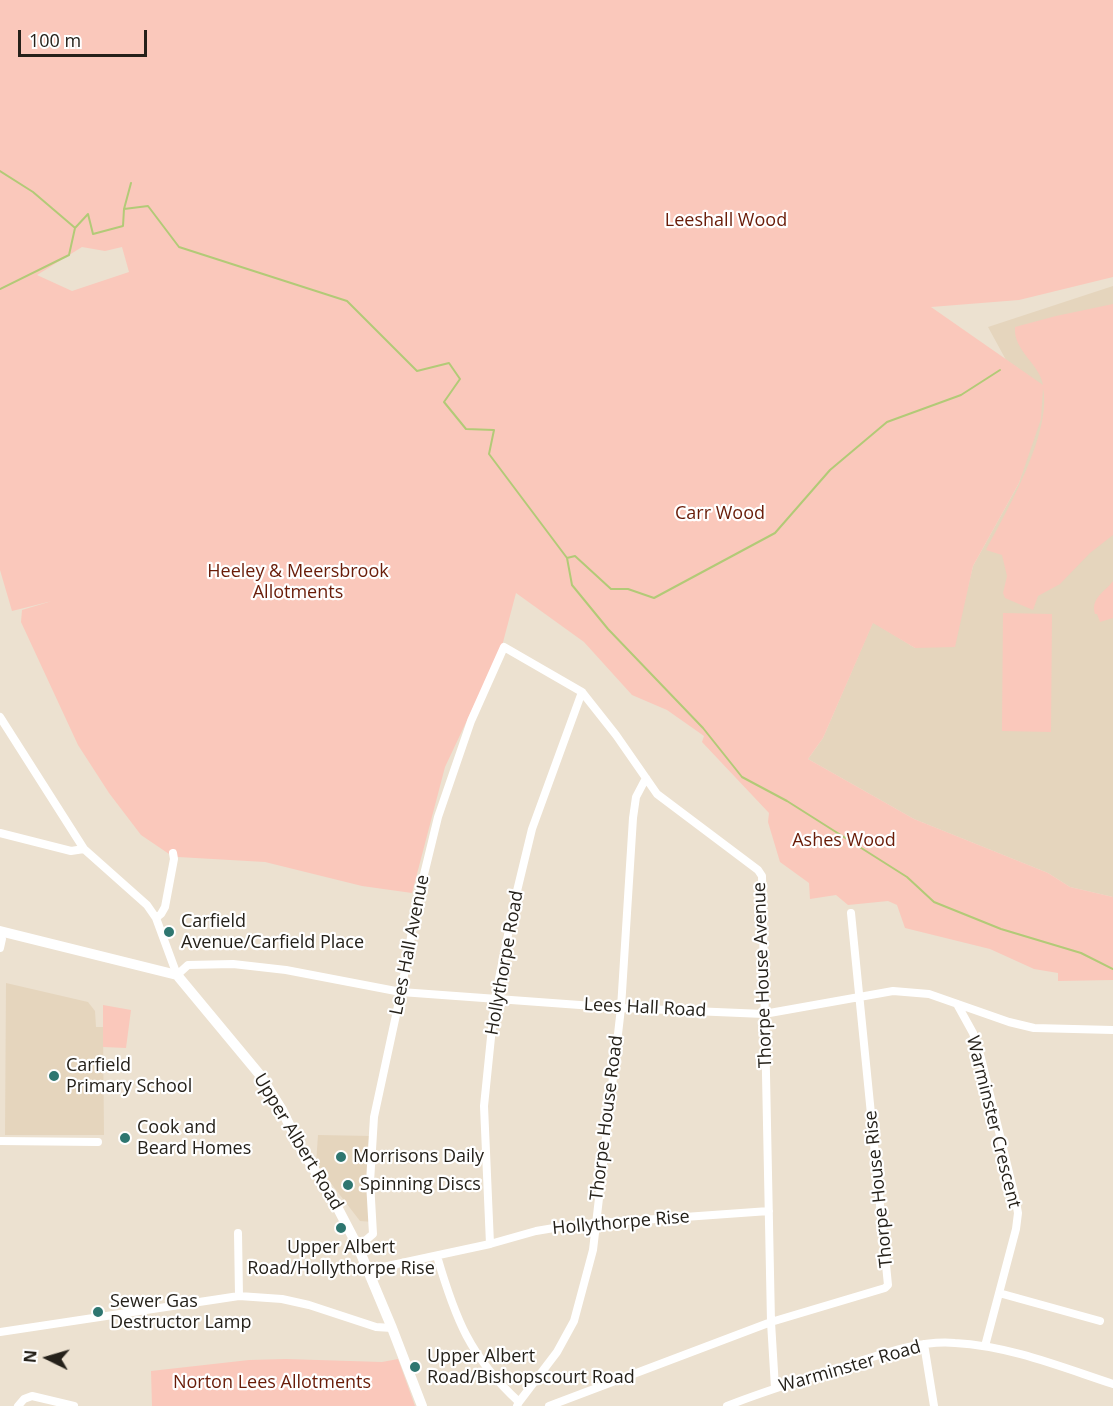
<!DOCTYPE html>
<style>
body{margin:0}
#map{position:relative;width:1113px;height:1406px;overflow:hidden;background:#ece1d0;font-family:"Open Sans",sans-serif}
canvas{display:block}
.north{position:absolute;left:18px;top:1328px;width:60px;height:60px;-webkit-text-stroke:4px #fff;paint-order:stroke;rotate:275deg;font-size:16px;font-weight:700;line-height:24px;text-align:center;color:#25211a}
.north::after{content:'';display:block;margin:auto;width:21px;height:27px;background:#25211a;clip-path:polygon(50% 0,100% 100%,50% 72%,0 100%)}
.scale{position:absolute;left:18px;top:30px;width:129px;height:27px;box-sizing:border-box;border:3px solid #25211a;border-top:0;padding-left:8px;font-size:18px;line-height:21px;white-space:nowrap;color:#25211a;-webkit-text-stroke:4px #fff;paint-order:stroke}
</style>
<div id="map">
<canvas width="1113" height="1406"></canvas>
<div class="north">N</div>
<div class="scale">100 m</div>
</div>
<script>
const ctx = document.querySelector('canvas').getContext('2d');
ctx.lineJoin = 'round';
function fillPath(path, color) {
  ctx.fillStyle = color;
  ctx.fill(path, 'evenodd');
}
function stroke(path, color, width, dash) {
  ctx.strokeStyle = color;
  ctx.lineWidth = width;
  ctx.lineCap = dash ? 'butt' : 'round';
  ctx.setLineDash(dash || []);
  ctx.stroke(path);
}
function write(font, color, halo, rows, align = 'center') {
  ctx.font = font + ' "Open Sans",sans-serif';
  ctx.lineWidth = 4.5;
  ctx.setLineDash([]);
  ctx.textBaseline = 'middle';
  ctx.strokeStyle = halo;
  ctx.fillStyle = color;
  for (const [text, x, y, turn = 0] of rows) {
    ctx.save();
    ctx.translate(x, y);
    ctx.rotate((+turn || 0) * Math.PI / 180);
    ctx.textAlign = isNaN(turn) ? turn : align;
    if (halo) ctx.strokeText(text, 0, 0);
    ctx.fillText(text, 0, 0);
    ctx.restore();
  }
}
fillPath(new Path2D(`
 M1113,286V897L1070,887L1048,873L914,819L808,759L823,738L873,622L915,648L964,603L973,566L1019,483L1043,386L1006,360L988,327Z
 M6,983L88,1002L95,1011L96,1027H103L104,1135H5Z
 M318,1135L372,1136L373,1222L360,1221L316,1164Z`), '#e5d5bd');
fillPath(new Path2D(`
 M0,0H1113V277L1019,300L931,307L1043,385C1040,364 1013,351 1015,327L1056,316L1113,304V535L1090,553L1060,584L1038,596L1033,610L1005,598L1003,593L1007,576L1002,555L986,550C1007,511 1052,433 1043,388L1041,419L1019,483L973,566L955,647L915,648L873,623L823,738L808,759L914,819L1048,873L1070,887L1113,897V980L1058,981V973L1034,969L990,949L905,928L897,905L888,901L848,905L836,895L810,899L809,883L780,862L768,822L769,813L702,742L704,736L667,710L632,695L584,642L516,593L502,646L445,767L412,893L362,886L265,862L178,857L172,856L141,835L109,793L78,745L21,622L22,610L52,601L12,611L0,570ZM82,247L105,251L122,247L129,272L72,291L37,275Z
 M1113,581V618L1100,622L1097,614H1095C1090,598 1106,591 1113,581Z
 M1003,613L1052,614L1051,732L1002,731Z
 M103,1005L131,1010L126,1048L103,1047Z
 M286,1359L382,1362L398,1359L415,1406H152L151,1371L249,1360Z`), '#fac8bb');
stroke(new Path2D(`
 M0,171L33,192L74,227
 M124,209L148,206L179,247L347,301L417,371L449,363L460,379L444,402L466,429L494,430L489,454L567,558L572,585L608,629L703,728L742,777L787,801L907,877L934,902L1001,929L1081,953L1113,969
 M0,289L69,255L75,228L88,214L93,234L123,226L124,209L131,183
 M567,558L575,556L611,589H628L654,598L775,533L830,470L887,422L961,395L1000,370`), '#b2ca77', 2);
stroke(new Path2D(`
 M0,717L84,849L147,905L156,918L177,975
 M0,833L71,851L84,849
 M156,918L161,914L165,907L174,859L173,853
 M0,933L2,939L0,948
 M177,975L188,965L233,964L286,970L401,992L621,1008L764,1014L893,991L929,994L1009,1022L1034,1028L1113,1030
 M957,1004L973,1033L981,1058L1015,1197L1018,1213L1016,1229L985,1346
 M0,1141L98,1142
 M238,1233L239,1296
 M490,1244L484,1106L495,998L517,891L532,829L582,692
 M358,1247L373,1234L370,1182L374,1117L401,992L418,899L438,817L471,721L504,647L582,692L616,735L657,794L758,870L762,876L771,1322L775,1388
 M437,1256C455,1318 470,1357 519,1402
 M369,1270L490,1244L536,1231L572,1225L769,1211
 M999,1293L1100,1321
 M0,1332L239,1296L282,1299L309,1305L376,1327L392,1328
 M924,1344L934,1406
 M18,1406L24,1399L32,1396L74,1406
 M517,1406L519,1402L557,1352L574,1321L593,1250L621,1008L633,818L636,797L646,778
 M549,1406L771,1322L885,1288L888,1285L851,913
 M727,1406C767,1390 808,1378 848,1365C882,1354 919,1340 955,1343C1010,1346 1061,1367 1113,1384`), '#fff', 8);
stroke(new Path2D(`
 M0,931L177,975L260,1075L282,1110L301,1149L332,1197L358,1247L392,1328L422,1406`), '#fff', 10);
for (const [x, y, r, color] of [
 [169,932,6,"#2e7670"],
 [54,1076,6,"#2e7670"],
 [125,1138,6,"#2e7670"],
 [341,1157,6,"#2e7670"],
 [348,1185,6,"#2e7670"],
 [341,1228,6,"#2e7670"],
 [98,1312,6,"#2e7670"],
 [415,1367,6,"#2e7670"]
]) {
  const dot = new Path2D();
  dot.arc(x, y, r, 0, 2 * Math.PI);
  ctx.fillStyle = color;
  ctx.fill(dot);
  stroke(dot, '#fff', 2);
}
write('18px', '#691c08', '#fff', [
 ["Leeshall Wood",726,221],
 ["Carr Wood",720,514],
 ["Heeley & Meersbrook",298,572],
 ["Allotments",298,593],
 ["Ashes Wood",844,841],
 ["Norton Lees Allotments",272,1383]
]);
write('18px', '#25211a', '#fff', [
 ["Carfield",181,922],
 ["Avenue/Carfield Place",181,943],
 ["Carfield",66,1066],
 ["Primary School",66,1087],
 ["Cook and",137,1128],
 ["Beard Homes",137,1149],
 ["Morrisons Daily",353,1157],
 ["Spinning Discs",360,1185],
 ["Upper Albert",341,1248,"center"],
 ["Road/Hollythorpe Rise",341,1269,"center"],
 ["Sewer Gas",110,1302],
 ["Destructor Lamp",110,1323],
 ["Upper Albert",427,1357],
 ["Road/Bishopscourt Road",427,1378]
], 'left');
write('18px', '#25211a', '#fff', [
 ["Lees Hall Avenue",410,945,-79],
 ["Hollythorpe Road",505,963,-80],
 ["Thorpe House Avenue",763,975,-92],
 ["Lees Hall Road",645,1008,3],
 ["Thorpe House Road",607,1118,-83],
 ["Warminster Crescent",993,1122,76],
 ["Upper Albert Road",298,1142,59],
 ["Thorpe House Rise",879,1189,-96],
 ["Hollythorpe Rise",621,1223,-5],
 ["Warminster Road",850,1367,-16]
]);
</script>
